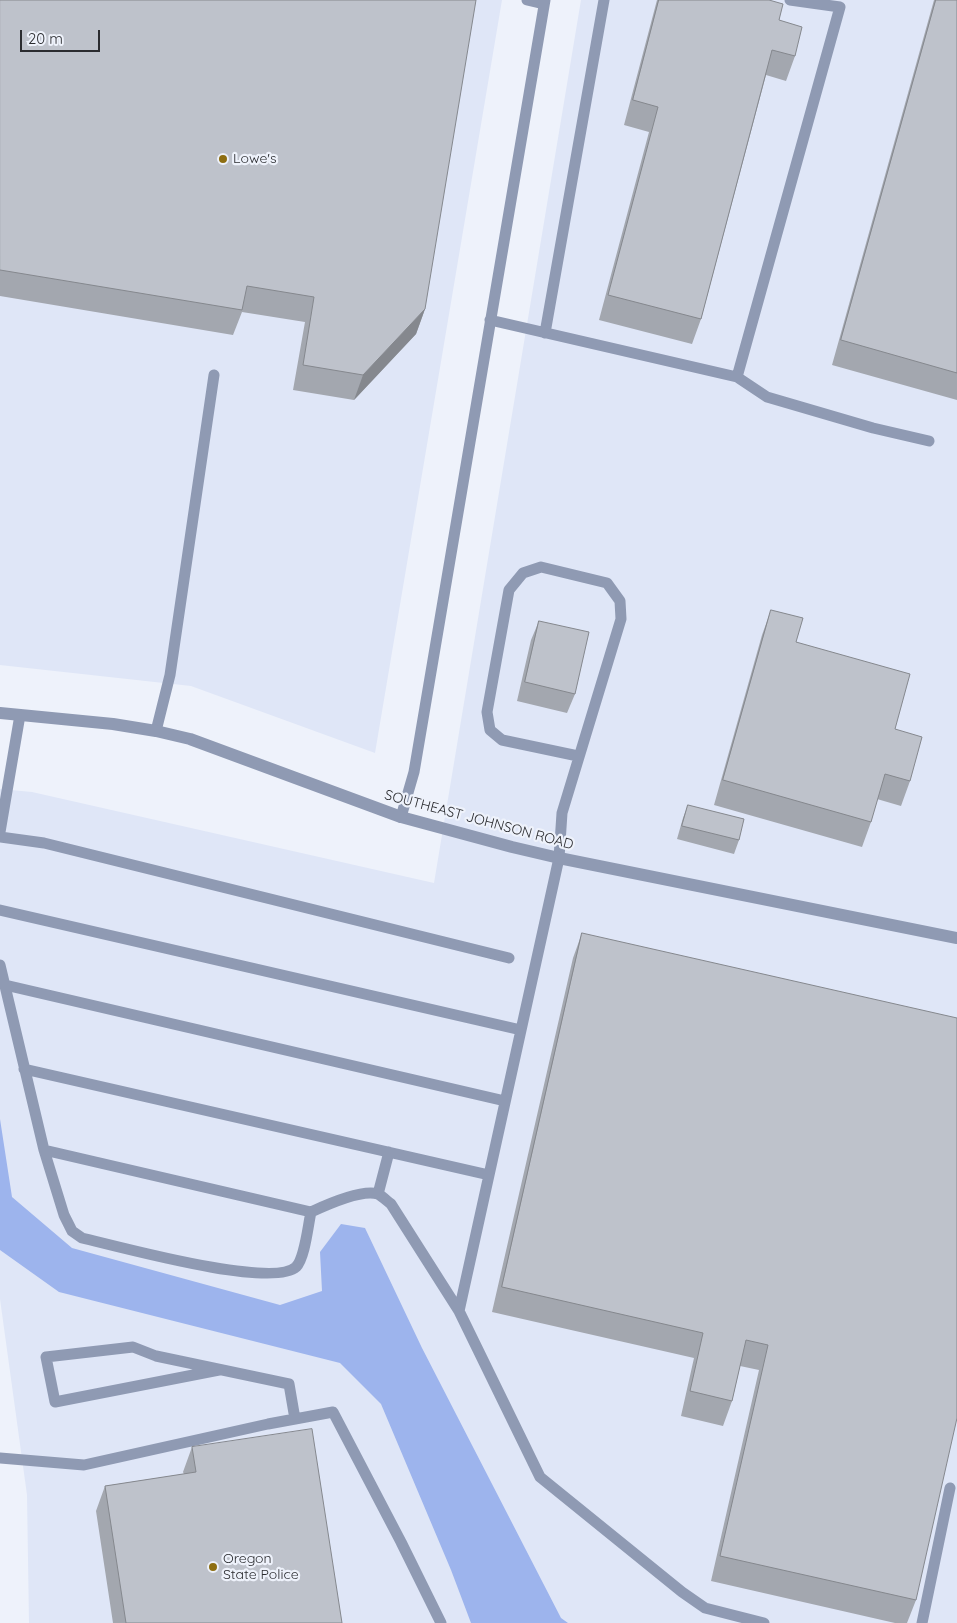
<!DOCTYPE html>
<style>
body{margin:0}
#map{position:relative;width:957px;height:1623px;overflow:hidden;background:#eef2fb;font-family:Quicksand,sans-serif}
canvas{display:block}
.scale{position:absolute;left:20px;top:30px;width:80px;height:22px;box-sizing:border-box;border:2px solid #2b2c30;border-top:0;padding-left:6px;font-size:15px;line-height:18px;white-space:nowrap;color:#2b2c30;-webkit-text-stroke:4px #eef2fb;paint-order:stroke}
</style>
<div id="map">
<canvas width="957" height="1623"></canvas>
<div class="scale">20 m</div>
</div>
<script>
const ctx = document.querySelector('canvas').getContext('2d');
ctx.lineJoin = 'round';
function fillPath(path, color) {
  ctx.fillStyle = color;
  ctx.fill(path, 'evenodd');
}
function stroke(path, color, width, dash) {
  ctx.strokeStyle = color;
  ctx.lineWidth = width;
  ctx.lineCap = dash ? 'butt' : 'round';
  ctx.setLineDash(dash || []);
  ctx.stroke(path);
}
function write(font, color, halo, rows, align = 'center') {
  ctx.font = font + ' Quicksand,sans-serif';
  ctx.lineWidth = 4.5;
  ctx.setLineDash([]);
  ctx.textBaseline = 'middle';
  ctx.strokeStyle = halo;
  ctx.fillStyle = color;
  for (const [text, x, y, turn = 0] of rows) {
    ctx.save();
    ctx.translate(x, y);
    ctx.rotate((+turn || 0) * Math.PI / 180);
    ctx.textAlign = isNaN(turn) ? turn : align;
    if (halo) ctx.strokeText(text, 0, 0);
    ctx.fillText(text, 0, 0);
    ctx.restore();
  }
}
fillPath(new Path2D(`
 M0,0H502L375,753L191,686L0,665Z
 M581,0H957V1623H29L27,1495L0,1299V789L32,792L434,883Z`), '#dfe6f7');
fillPath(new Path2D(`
 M0,1119L12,1197L72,1248L280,1305L322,1291L320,1252L341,1224L365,1228L422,1348L561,1618L568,1623H471L451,1570L381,1404L340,1363L59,1292L0,1250Z`), '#9db4ed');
stroke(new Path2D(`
 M527,0L544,4
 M490,320L737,377L840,7L790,0
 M545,333L604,0
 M737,377L767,397L873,428L929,441
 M156,731L170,675L214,375
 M401,817L414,772L545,0
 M0,832L20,715
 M0,837L44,843L509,958
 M0,910L521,1030
 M0,965L44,1150L311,1212C326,1205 362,1189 378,1194C382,1196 387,1201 391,1204L459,1311L540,1477L682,1592L705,1608L764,1623
 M5,985L505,1101
 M24,1069L489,1175
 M44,1150L64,1215L72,1231L82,1238C117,1246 272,1289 296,1267C305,1258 308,1225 311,1212
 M378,1194L389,1152
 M459,1311L559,858L562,813L621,619L620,601L607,583L541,567L523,573L509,590L487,712L490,730L502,740L578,756
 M219,1370L55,1402L46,1357L133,1347L156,1356L289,1384L295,1419
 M0,1458L84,1465L268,1424L333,1412L401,1542L441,1623
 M922,1623L950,1488`), '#8f9ab3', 11);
stroke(new Path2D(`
 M401,817L512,847L559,858L957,938`), '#8f9ab3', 12);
stroke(new Path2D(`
 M0,713L113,724L156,731L190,739L401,817`), '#8f9ab3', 12);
fillPath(new Path2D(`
 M0,0L425,309L416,334L354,400L293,390L305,322L242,312L233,335L0,296Z
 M657,0H769L795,56L786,81L766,75L701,319L692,344L599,320L649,132L624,125Z
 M934,0H957V400L832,365Z
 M771,610L796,642L895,729L910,781L901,806L877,799L871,822L862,847L714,805L762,635Z
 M539,621L575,694L567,713L517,701L531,640Z
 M688,805L739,840L734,854L677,839L683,818Z
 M582,933L916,1600L907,1623H895L711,1581L759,1370L740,1366L732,1401L723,1426L681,1416L694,1358L492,1312L573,958Z
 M192,1447L342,1623H113L96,1511L105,1486L184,1474L183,1472Z`), '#a3a7af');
fillPath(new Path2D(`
 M425,309L416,334L354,400L363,375Z`), '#85888e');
const building = new Path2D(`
 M0,0H476L425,309L363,375L303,365L314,297L247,286L242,310L0,270Z
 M659,0H769L783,4L779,20L802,27L795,56L772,50L701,319L608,295L658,107L633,100Z
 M936,0H957V373L841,340Z
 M771,610L803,618L796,642L910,674L895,729L922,737L910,781L885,774L871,822L723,780Z
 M539,621L589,632L575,694L525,682Z
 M688,805L744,819L739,840L682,826Z
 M582,933L957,1018V1418L916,1600L720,1556L768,1345L746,1340L732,1401L690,1391L703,1333L502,1287Z
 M312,1429L342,1623H126L105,1486L196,1472L192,1447Z`);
fillPath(building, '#bec2cb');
stroke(building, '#85888e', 1);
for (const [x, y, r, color] of [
 [223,159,5,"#8e6e12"],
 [213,1567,5,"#8e6e12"]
]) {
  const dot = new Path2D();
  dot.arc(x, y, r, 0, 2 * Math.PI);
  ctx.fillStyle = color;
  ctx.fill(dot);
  stroke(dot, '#eef2fb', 2);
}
write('14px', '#2b2c30', '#eef2fb', [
 ["Lowe's",233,159],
 ["Oregon",223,1559],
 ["State Police",223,1575]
], 'left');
write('14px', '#2b2c30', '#eef2fb', [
 ["SOUTHEAST JOHNSON ROAD",479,820,15]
]);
</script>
